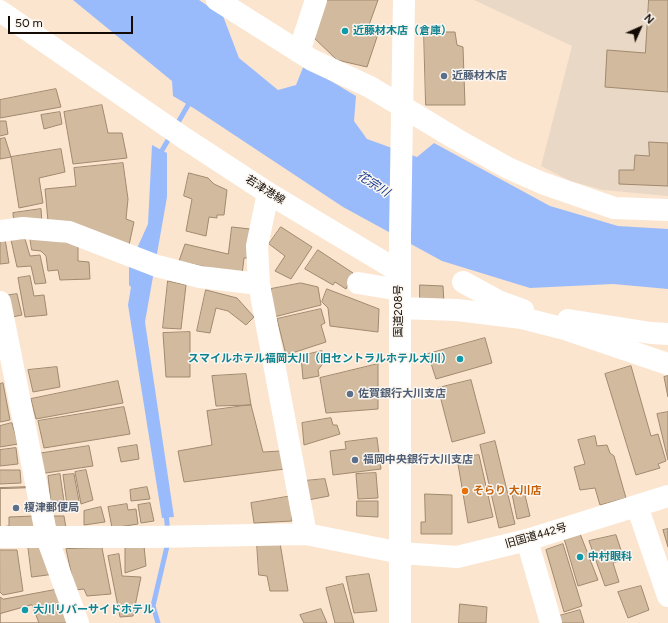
<!DOCTYPE html>
<meta charset="utf-8">
<style>
body{margin:0}
#map{position:relative;width:668px;height:623px;overflow:hidden;background:#fbe5cf;font-family:Figtree,sans-serif}
canvas{display:block}
.north{position:absolute;left:620px;top:8px;width:40px;height:40px;-webkit-text-stroke:3px #fbf6f0;paint-order:stroke;rotate:45deg;font-size:11px;font-weight:700;line-height:16px;text-align:center;color:#130a03}
.north::after{content:'';display:block;margin:auto;width:14px;height:18px;background:#130a03;clip-path:polygon(50% 0,100% 100%,50% 72%,0 100%)}
.scale{position:absolute;left:8px;top:16px;width:125px;height:18px;box-sizing:border-box;border:2px solid #130a03;border-top:0;padding-left:5px;font-size:12px;line-height:14px;white-space:nowrap;color:#130a03;-webkit-text-stroke:3px #fbf6f0;paint-order:stroke}
</style>
<div id="map">
<canvas width="668" height="623"></canvas>
<div class="north">N</div>
<div class="scale">50 m</div>
</div>
<script>
const ctx = document.querySelector('canvas').getContext('2d');
ctx.lineJoin = 'round';
function fillPath(path, color) {
  ctx.fillStyle = color;
  ctx.fill(path, 'evenodd');
}
function stroke(path, color, width, dash) {
  ctx.strokeStyle = color;
  ctx.lineWidth = width;
  ctx.lineCap = dash ? 'butt' : 'round';
  ctx.setLineDash(dash || []);
  ctx.stroke(path);
}
function write(font, color, halo, rows, align = 'center') {
  ctx.font = font + ' Figtree,"Noto Sans JP",sans-serif';
  ctx.lineWidth = 3;
  ctx.setLineDash([]);
  ctx.textBaseline = 'middle';
  ctx.strokeStyle = halo;
  ctx.fillStyle = color;
  for (const [text, x, y, turn = 0] of rows) {
    ctx.save();
    ctx.translate(x, y);
    ctx.rotate((+turn || 0) * Math.PI / 180);
    ctx.textAlign = isNaN(turn) ? turn : align;
    if (halo) ctx.strokeText(text, 0, 0);
    ctx.fillText(text, 0, 0);
    ctx.restore();
  }
}
fillPath(new Path2D(`
 M474,0H668V196L603,190L570,181L541,166L572,46Z`), '#ead8c7');
fillPath(new Path2D(`
 M73,0H199L223,16L239,58L278,90L296,85L304,65L356,96L354,121L367,139L417,157L434,143L550,206L618,226L668,229V289L613,284L530,288L442,261L343,207L195,109L173,96L172,81Z
 M152,145L167,153V197L145,322L174,517L162,518L128,305L131,287L129,285V266L148,224Z`), '#9abbfb');
stroke(new Path2D(`
 M176,126L191,100
 M161,156V152L171,135
 M166,513L168,533
 M158,623L153,606L168,542`), '#9abbfb', 5);
const building = new Path2D(`
 M323,0H378L369,25L380,28L367,67L337,60L311,35Z
 M649,0H668V92L605,87L607,50L645,53Z
 M424,32H455L457,45L463,47L465,105H426Z
 M56,89L61,107L0,118V100Z
 M102,105L108,133H122L127,158L73,164L64,112Z
 M60,112L62,124L44,129L41,115Z
 M0,121H6L8,134L0,136Z
 M5,138L11,157L0,159V139Z
 M649,142L668,143V186L619,184V170H634L635,155L649,156Z
 M61,149L65,172L39,178L43,203L19,208L11,157Z
 M123,163L128,199L126,219L134,222L129,245L48,221L45,189L76,186L74,168Z
 M189,173L208,178L214,184L227,190L224,215H217V218L209,217L206,236L186,231L192,199L184,196Z
 M41,209L42,223L14,225L13,213Z
 M232,227L250,229L249,258H244L242,275L179,261L185,244L228,254Z
 M281,227L312,247L291,279L275,271L285,256L269,244Z
 M30,237L78,244V261L89,262L90,279L60,280L58,270L48,271L46,256L41,251L32,250Z
 M5,239L9,263L0,264V240Z
 M25,239L30,256L40,255L46,283L35,284L31,266L17,267L11,240Z
 M318,250L353,273L346,289L335,282L333,285L305,269Z
 M30,276L34,296L44,295L47,315L25,317L18,278Z
 M168,281L186,285L181,329L163,328Z
 M301,283L318,287L321,305L274,317L271,289Z
 M420,285L443,286L444,303L420,302Z
 M327,289L379,309L378,332L330,326L328,308L322,302Z
 M206,290L237,298L254,317L246,325L228,311L216,308L210,333L197,331Z
 M17,294L22,315L7,318L4,296Z
 M321,309L325,323L321,325L326,342L286,355L277,319Z
 M190,332V377H166L163,333Z
 M485,338L492,363L436,379L428,354Z
 M322,351L324,362L318,370L319,376L303,379L301,356Z
 M378,364V409L326,413L320,378Z
 M631,366L651,436L658,434L666,461L658,464L660,468L636,475L605,374Z
 M57,367L60,387L33,392L28,370Z
 M246,374L251,405L216,406L212,376Z
 M668,376V397L664,377Z
 M471,380L485,433L452,442L438,388Z
 M118,381L123,403L36,419L31,399Z
 M3,383L10,420L0,422V384Z
 M251,405L263,452L281,451L285,469L184,482L178,451L212,445L207,411Z
 M124,407L130,434L44,448L38,421Z
 M668,412V460L657,414Z
 M331,418L333,425H337L340,434L304,445L302,423Z
 M12,423L18,444L0,447V426Z
 M595,436L597,446L607,445L610,453L614,456L626,498L600,505L595,488L580,490L574,467L585,464L578,440Z
 M377,438L381,469L333,475L330,451L346,449L345,442Z
 M495,441L515,524L499,528L480,445Z
 M137,445L139,459L121,462L118,448Z
 M89,446L93,466L39,474L37,454Z
 M16,448L18,464L0,466V450Z
 M479,455L493,517L468,523L457,458Z
 M0,470H20L21,483L0,484Z
 M86,470L93,500L81,504L75,472Z
 M376,473L378,498L358,499L356,474Z
 M60,474L64,501L51,503L48,476Z
 M74,474L79,501L67,505L63,475Z
 M325,479L329,496L308,500L304,481Z
 M28,487L37,528L0,529V488Z
 M147,487L150,499L131,501L130,490Z
 M28,488L34,516L9,517V526L0,527V489Z
 M524,491L530,516L517,519L512,494Z
 M425,494L452,495V534H421V522H425Z
 M292,496V521L254,523L251,503Z
 M357,501H378V517L357,516Z
 M150,503L154,521L141,523L138,505Z
 M127,504L128,510L136,509L138,524L112,528L108,507Z
 M101,507L105,522L84,525V511Z
 M48,516H64L66,528L50,529Z
 M668,529V547L663,530Z
 M579,531L598,580L578,586L563,535Z
 M616,535L624,559L613,563L619,582L605,586L589,541Z
 M257,543H280L288,591H270L267,576L259,575Z
 M563,544L582,606L564,612L546,550Z
 M28,545H45L55,574L32,577Z
 M144,546L146,566L125,573V548Z
 M102,548L111,594L87,596L84,589L75,590L66,549Z
 M0,550H17L23,591L3,595L0,592Z
 M119,554L122,576L141,577L133,616L120,617L108,556Z
 M369,574L377,611L354,613L346,577Z
 M343,584L354,623H335L326,588Z
 M641,586L649,610L628,618L618,592Z
 M60,589L71,623H0V597L3,599Z
 M460,604L487,607L486,623H459Z
 M32,605L39,623H0V614Z
 M321,609L327,623H304L300,615Z
 M580,610L584,623H561L559,616Z`);
fillPath(building, '#d2ba9e');
stroke(building, '#a0896e', 1);
stroke(new Path2D(`
 M217,0L312,60L370,87L456,139L508,168L542,183L614,208L668,210
 M299,52L316,0
 M268,193L257,246L259,284L306,534
 M0,231L23,228L69,232L157,266L200,277L259,284
 M463,282L498,301L523,310
 M358,283L400,290
 M0,302L47,538L78,623
 M400,308L457,310L522,318L565,329L668,364
 M568,320L651,333L668,334
 M637,506L668,596
 M0,537H151L306,534L401,553L457,557L527,540L668,496
 M527,540L551,623`), '#fff', 22);
stroke(new Path2D(`
 M0,11L184,138L268,193L400,272`), '#fff', 22);
stroke(new Path2D(`
 M400,623V235L404,0`), '#fff', 22);
for (const [x, y, r, color] of [
 [345,31,4,"#0f9aa8"],
 [444,76,4,"#5c6f8a"],
 [460,359,4,"#0f9aa8"],
 [350,394,4,"#5c6f8a"],
 [355,460,4,"#5c6f8a"],
 [465,491,4,"#e8710a"],
 [16,508,4,"#5c6f8a"],
 [580,557,4,"#0f9aa8"],
 [25,610,4,"#0f9aa8"]
]) {
  const dot = new Path2D();
  dot.arc(x, y, r, 0, 2 * Math.PI);
  ctx.fillStyle = color;
  ctx.fill(dot);
  stroke(dot, '#fbf6f0', 1.5);
}
write('bold 11px', '#0d838f', '#fbf6f0', [
 ["近藤材木店（倉庫）",353,31],
 ["スマイルホテル福岡大川（旧セントラルホテル大川）",452,359,"right"],
 ["中村眼科",588,557],
 ["大川リバーサイドホテル",33,610]
], 'left');
write('bold 11px', '#4e5e75', '#fbf6f0', [
 ["近藤材木店",452,76],
 ["佐賀銀行大川支店",358,394],
 ["福岡中央銀行大川支店",363,460],
 ["榎津郵便局",24,508]
], 'left');
write('11px', '#130a03', '#fbf6f0', [
 ["若津港線",265,190,32],
 ["国道208号",399,311,-90],
 ["旧国道442号",536,536,-16]
]);
write('bold 11px', '#c56008', '#fbf6f0', [
 ["そらり 大川店",473,491]
], 'left');
write('italic 12px', '#0d358d', '#fbf6f0', [
 ["花宗川",373,184,33]
]);
</script>
